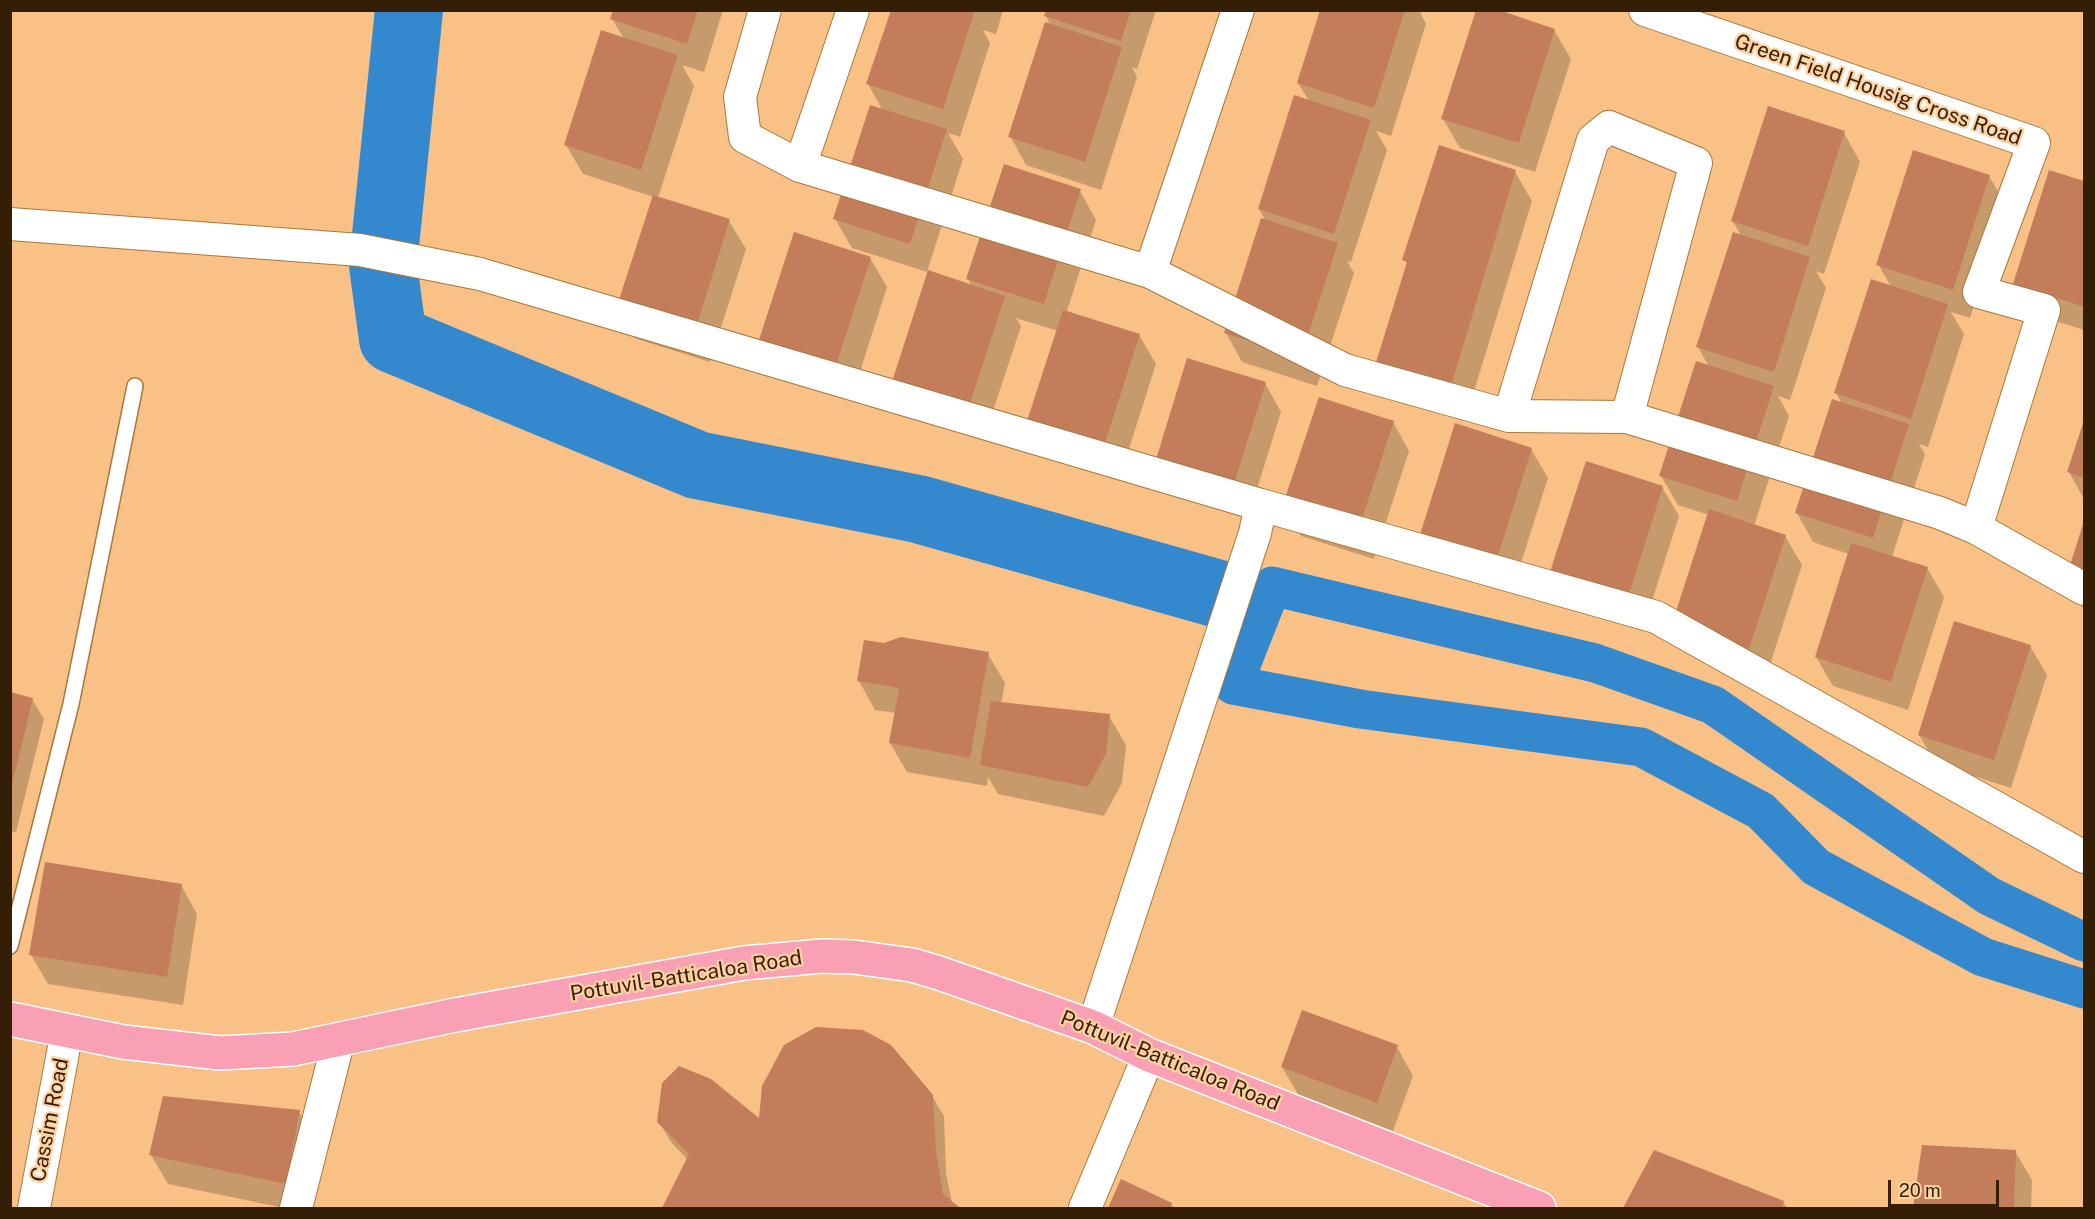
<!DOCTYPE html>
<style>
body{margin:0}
#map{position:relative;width:2095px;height:1219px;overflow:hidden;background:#f9c186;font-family:"Public Sans",sans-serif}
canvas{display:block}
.frame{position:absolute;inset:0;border:12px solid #341f06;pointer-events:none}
.scale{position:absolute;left:1888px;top:1180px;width:111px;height:27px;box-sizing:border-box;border:3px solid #341f06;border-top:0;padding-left:8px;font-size:18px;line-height:21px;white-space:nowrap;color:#341f06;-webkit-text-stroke:4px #fed1a2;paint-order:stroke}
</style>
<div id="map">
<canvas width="2095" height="1219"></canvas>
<div class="frame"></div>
<div class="scale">20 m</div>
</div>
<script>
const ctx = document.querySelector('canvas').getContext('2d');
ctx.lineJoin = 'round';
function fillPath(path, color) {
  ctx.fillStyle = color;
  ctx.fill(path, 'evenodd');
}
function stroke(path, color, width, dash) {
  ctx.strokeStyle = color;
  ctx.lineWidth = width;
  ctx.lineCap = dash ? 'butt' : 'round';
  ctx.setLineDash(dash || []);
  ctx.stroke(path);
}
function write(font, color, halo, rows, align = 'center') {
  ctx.font = font + ' "Public Sans",sans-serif';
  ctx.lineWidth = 4.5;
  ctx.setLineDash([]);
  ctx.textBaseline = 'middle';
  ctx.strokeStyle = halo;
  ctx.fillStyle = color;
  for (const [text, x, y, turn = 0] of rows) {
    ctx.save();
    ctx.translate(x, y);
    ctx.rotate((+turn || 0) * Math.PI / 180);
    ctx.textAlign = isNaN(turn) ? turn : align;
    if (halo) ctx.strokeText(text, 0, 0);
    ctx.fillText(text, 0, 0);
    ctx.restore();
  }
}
fillPath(new Path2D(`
 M615,10H723L704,72L682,65L694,86L658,198L729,221L746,249L710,362L634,338L618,309L654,197L583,174L566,145L624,39L612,19Z
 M892,10H1003L996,34L983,30L990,43L960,137L948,133L963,159L927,272L852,248L835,219L883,111L868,84Z
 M1047,10H1156L1137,69L1132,67L1137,77L1101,190L1026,165L1010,136L1051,26L1046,16Z
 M1322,10H1419L1426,24L1391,136L1376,131L1387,150L1351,262L1347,261L1354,273L1317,386L1242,362L1226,333L1266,221L1259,209L1309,101L1298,83Z
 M1554,30L1571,59L1535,172L1460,148L1443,119Z
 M1844,133L1860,162L1824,274L1816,271L1826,288L1790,400L1778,396L1789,416L1754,526L1785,536L1802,565L1766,677L1690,653L1709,515L1678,505L1661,476L1709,367L1698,347L1742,237L1732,220Z
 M1515,172L1532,201L1465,421L1392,398L1408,266L1404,259Z
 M2050,172L2084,183V330L2031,313L2014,284Z
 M1989,176L2006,205L1970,318L1951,312L1964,334L1928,447L1919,444L1925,454L1892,557L1927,568L1944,597L1908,710L1833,686L1816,657L1849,554L1813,542L1797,513L1842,404L1836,393L1891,287L1878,264Z
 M1080,191L1096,220L1067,311L1139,335L1156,364L1120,477L1058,331L1016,318L1021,326L984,438L909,414L972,287L968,279Z
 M870,258L887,287L851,400L775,375Z
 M1265,383L1281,412L1248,518L1172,495Z
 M1393,422L1409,451L1374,559L1301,536L1284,507Z
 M2084,423V499L2069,472Z
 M1531,449L1548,478L1512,591L1437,567Z
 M1662,487L1679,516L1643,629L1568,604Z
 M2084,524V610L2067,581Z
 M2030,646L2047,675L2011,788L1936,764L1919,735Z
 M988,654L1005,683L1001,704L1109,716L1126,745L1122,783L1104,816L998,794L988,777L987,786L907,772L890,743L896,713L875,710L859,681Z
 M10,694L32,699L44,719L16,832L10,831Z
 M181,885L197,914L183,1005L48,984L31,955Z
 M1397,1047L1413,1076L1393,1131L1299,1096L1282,1067Z
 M932,1096L944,1116L946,1173L952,1203L957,1208H664L688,1160L671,1142L659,1122L760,1121Z
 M299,1112L316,1141L284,1208L168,1184L151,1155Z
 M1924,1147L2015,1151L2032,1180L2031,1208H1915Z
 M1655,1152L1783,1202L1787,1208H1625Z
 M1122,1181L1171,1204L1174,1208H1109Z`), '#0003');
stroke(new Path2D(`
 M2084,942L1989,896L1713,705L1595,663L1272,586L1233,685L1360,709L1641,747L1761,811L1816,867L1983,957L2084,989`), '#3489ce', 39);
stroke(new Path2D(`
 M409,10L383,265L393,339L697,465L918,509L1233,598`), '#3489ce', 68);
fillPath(new Path2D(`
 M613,10H698L687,44L610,19Z
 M891,10H967L974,13L943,109L866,84Z
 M1046,10H1131L1121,41L1044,16Z
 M1320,10H1405L1374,108L1297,83Z
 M1476,10H1499L1555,29L1519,143L1441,119Z
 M1045,22L1122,47L1085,162L1008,137Z
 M601,30L678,55L641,170L564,145Z
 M1294,95L1371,120L1334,234L1258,209Z
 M870,105L947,129L910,244L833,219Z
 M1768,106L1845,131L1808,246L1731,221Z
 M1439,145L1516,170L1449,393L1374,369L1407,262L1402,260Z
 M1913,150L1990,175L1953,290L1876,265Z
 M1004,164L1081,189L1044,304L966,279Z
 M2049,170L2084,181V307L2013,284Z
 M653,195L730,219L694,334L616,309Z
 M1261,218L1338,243L1301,357L1224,333Z
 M794,232L871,257L834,372L757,346Z
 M1733,232L1810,257L1774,372L1696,347Z
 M928,270L1005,296L968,410L891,385Z
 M1871,279L1948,304L1911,419L1834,393Z
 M1063,310L1140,334L1103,449L1026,424Z
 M1187,358L1266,382L1232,490L1154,466Z
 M1696,361L1774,386L1737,501L1659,476Z
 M1319,397L1394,421L1358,531L1282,507Z
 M1832,399L1909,424L1873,538L1795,513Z
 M2084,420V478L2067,472Z
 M1455,423L1532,448L1496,562L1419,538Z
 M1586,461L1663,486L1627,601L1549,575Z
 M1709,509L1786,535L1749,649L1672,624Z
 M2084,521V587L2065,581Z
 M1851,543L1928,567L1891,682L1815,657Z
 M1954,621L2031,645L1994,760L1918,735Z
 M901,637L989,652L970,758L889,743L899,688L857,681L864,640L884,643Z
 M10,692L33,698L11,789H10Z
 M991,701L1110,714L1106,754L1088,787L980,765Z
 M45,862L182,884L167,977L29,955Z
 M1302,1010L1398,1045L1377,1103L1281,1067Z
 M816,1027L863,1030L891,1045L933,1095L936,1152L943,1194L960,1208H662L689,1154L657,1122L662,1083L679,1066L711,1079L759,1118L762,1086L784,1045Z
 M163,1096L300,1110L286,1184L149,1155Z
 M1922,1145L2016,1150L2014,1208H1913Z
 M1654,1150L1784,1201L1782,1208H1623Z
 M1121,1179L1172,1203L1170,1208H1108Z`), '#c37d5b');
const service = new Path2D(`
 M10,946L71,704L135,386`);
const minor = new Path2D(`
 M765,10L740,97L745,137L800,166L1150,272L1345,370L1509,416L1627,417L1940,513L1976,528L2084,589
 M1645,10L2034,143L1979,292L2044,310L1976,528
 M800,166L853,10
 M10,224L360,250L480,274L1261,505
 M1150,272L1238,10
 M1509,416L1593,140L1609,127L1696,163L1627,417
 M1093,1027L1255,533L1261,505L1656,617L2084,857
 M34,1208L67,1031
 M296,1208L339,1039
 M1085,1208L1149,1055`);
const trunk = new Path2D(`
 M10,1019L123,1042L220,1053L293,1049L455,1015L744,963L822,956L854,957L912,965L939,973L1093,1027L1149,1055L1539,1208`);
stroke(service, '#aa763b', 18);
stroke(minor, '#aa763b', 34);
stroke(trunk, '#fff', 36);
stroke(service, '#fff', 15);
stroke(minor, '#fff', 32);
stroke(trunk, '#faa0b4', 33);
write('21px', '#341f06', '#fed1a2', [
 ["Green Field Housig Cross Road",1878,90,19],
 ["Pottuvil-Batticaloa Road",686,976,-9],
 ["Pottuvil-Batticaloa Road",1170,1061,22],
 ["Cassim Road",50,1120,-79]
]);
</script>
